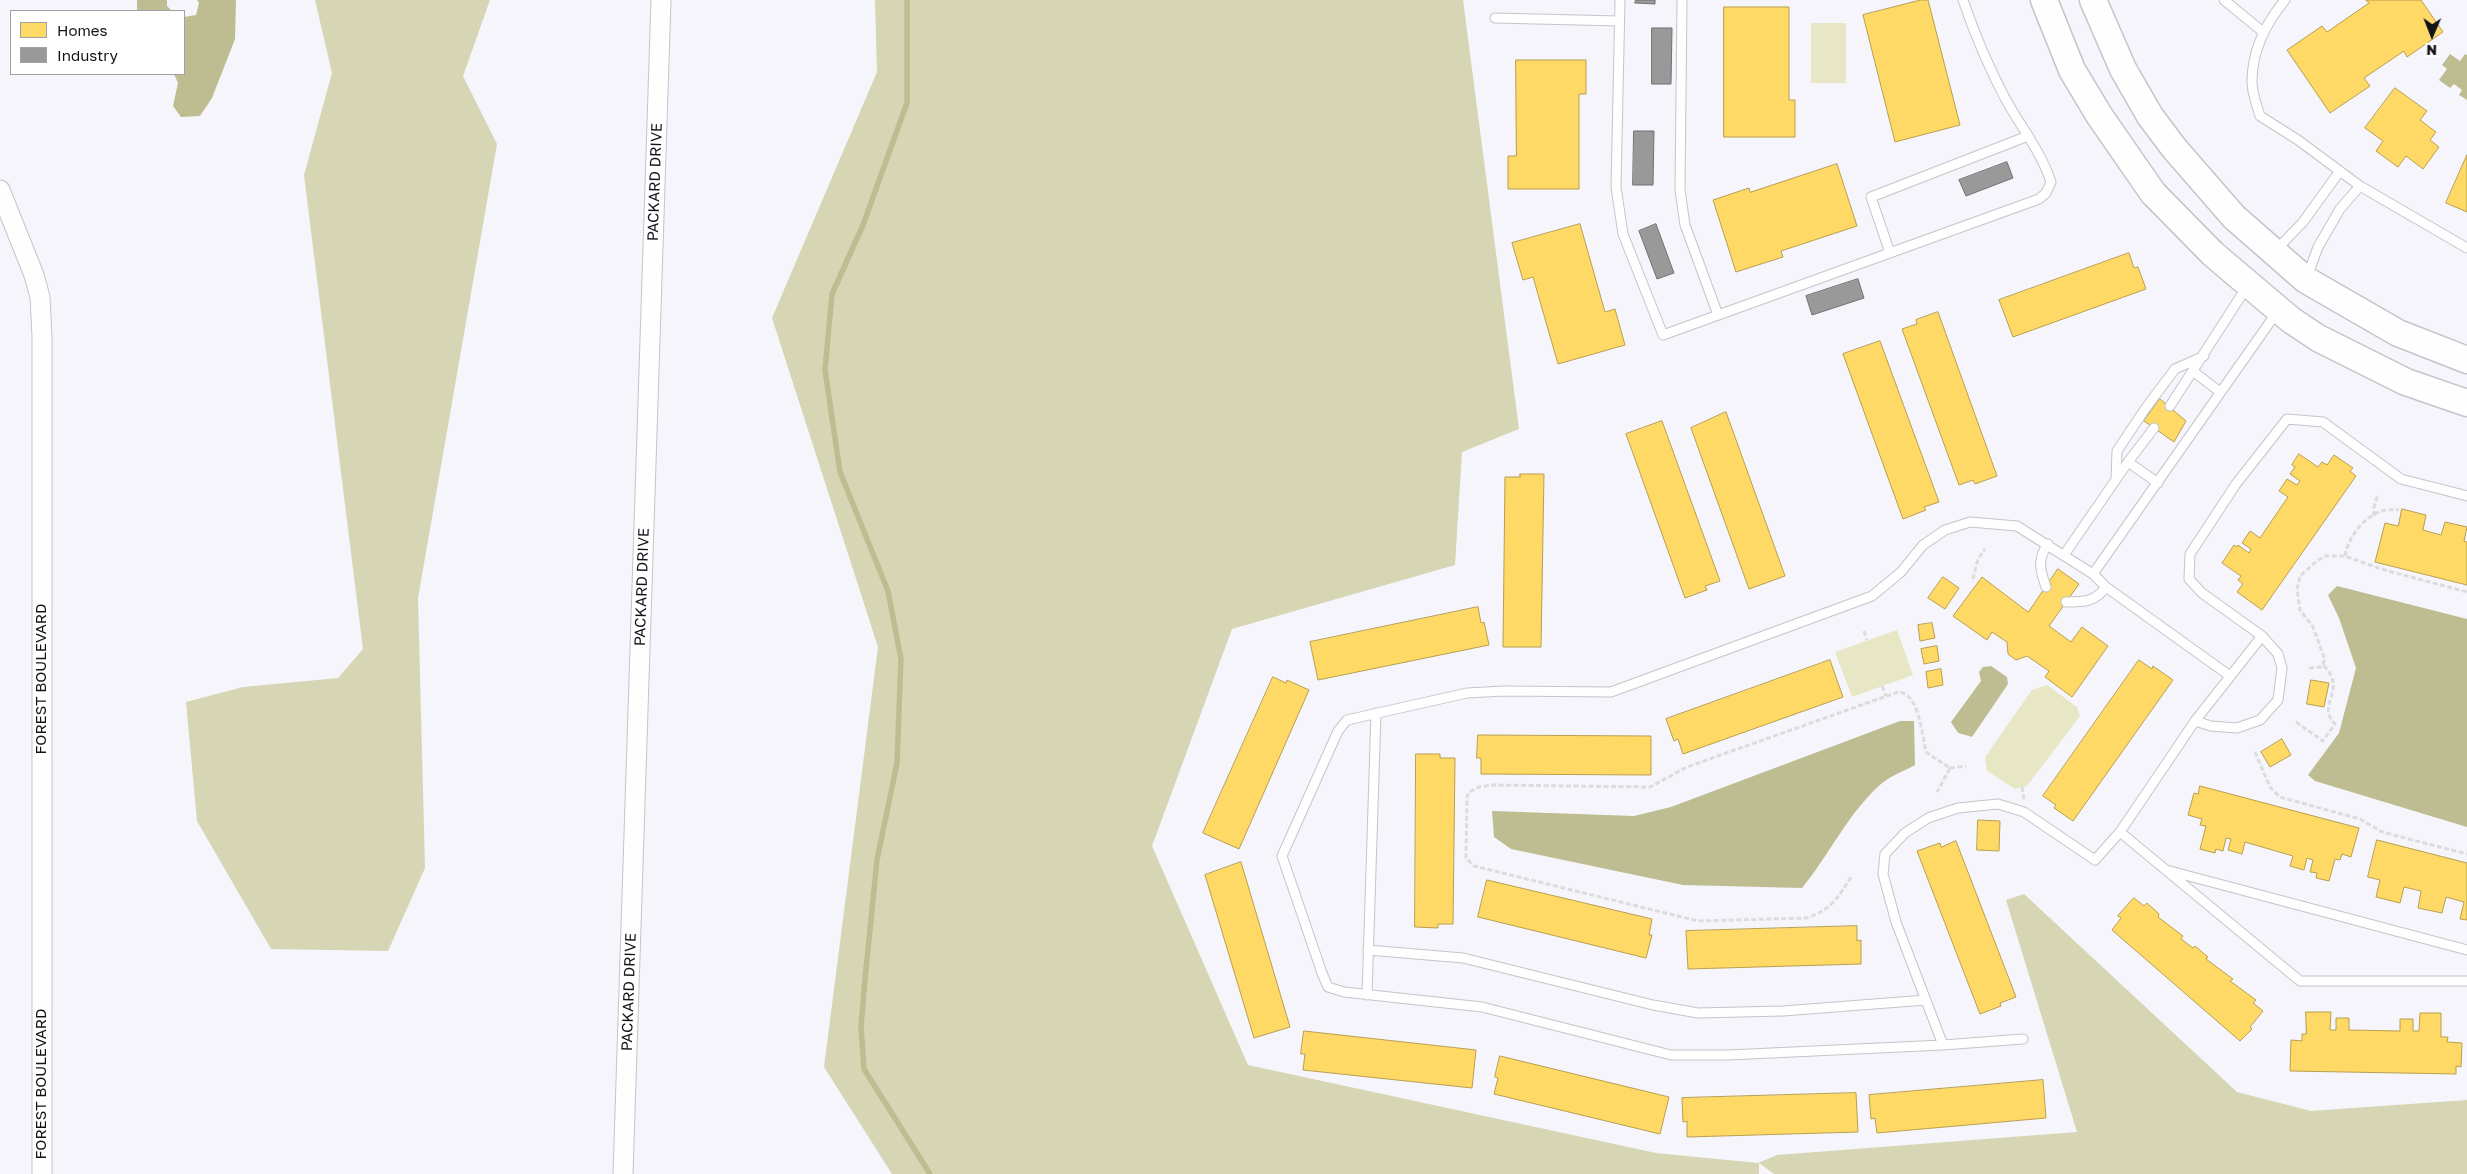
<!DOCTYPE html>
<style>
body{margin:0}
#map{position:relative;width:2467px;height:1174px;overflow:hidden;background:#f5f5fb;font-family:"Golos Text",sans-serif}
canvas{display:block}
.legend{position:absolute;left:10px;top:10px;width:175px;height:65px;box-sizing:border-box;background:#fff;border:1px solid #a1a1a3;margin:0;padding:6px 9px;list-style:none;font-size:15px;color:#131318}
.legend li{display:flex;align-items:center;gap:10px;height:25px}
.legend b{width:25px;border:1px solid #a1a1a3}
.north{position:absolute;left:2407px;top:10px;width:50px;height:50px;-webkit-text-stroke:4px #fff;paint-order:stroke;rotate:181deg;font-size:14px;font-weight:700;line-height:20px;text-align:center;color:#131318}
.north::after{content:'';display:block;margin:auto;width:18px;height:22px;background:#131318;clip-path:polygon(50% 0,100% 100%,50% 72%,0 100%)}
</style>
<div id="map">
<canvas width="2467" height="1174"></canvas>
<ul class="legend">
<li><b style="height:14px;background:#ffd966"></b>Homes</li>
<li><b style="height:14px;background:#999"></b>Industry</li>
</ul>
<div class="north">N</div>
</div>
<script>
const ctx = document.querySelector('canvas').getContext('2d');
ctx.lineJoin = 'round';
function fillPath(path, color) {
  ctx.fillStyle = color;
  ctx.fill(path, 'evenodd');
}
function stroke(path, color, width, dash) {
  ctx.strokeStyle = color;
  ctx.lineWidth = width;
  ctx.lineCap = dash ? 'butt' : 'round';
  ctx.setLineDash(dash || []);
  ctx.stroke(path);
}
function write(font, color, halo, rows, align = 'center') {
  ctx.font = font + ' "Golos Text",sans-serif';
  ctx.lineWidth = 5;
  ctx.setLineDash([]);
  ctx.textBaseline = 'middle';
  ctx.strokeStyle = halo;
  ctx.fillStyle = color;
  for (const [text, x, y, turn = 0] of rows) {
    ctx.save();
    ctx.translate(x, y);
    ctx.rotate((+turn || 0) * Math.PI / 180);
    ctx.textAlign = isNaN(turn) ? turn : align;
    if (halo) ctx.strokeText(text, 0, 0);
    ctx.fillText(text, 0, 0);
    ctx.restore();
  }
}
fillPath(new Path2D(`
 M1811,23H1846V83H1811Z
 M1897,630L1913,675L1852,697L1835,652Z
 M2047,685L2077,707L2080,716L2027,786L2015,789L1987,771L1985,757L2032,690Z`), '#e7e7c5');
fillPath(new Path2D(`
 M315,0H490L463,76L497,144L418,598L425,868L388,951L271,949L197,821L186,702L243,687L338,678L363,649L304,175L332,73Z
 M875,0H1463L1519,429L1462,452L1455,565L1232,629L1152,846L1248,1065L1656,1153L1758,1163L1777,1155L2077,1132L2006,900L2024,894L2237,1092L2311,1111L2467,1100V1174H1774L1759,1163V1174H892L824,1067L878,647L772,318L877,72Z`), '#d6d6b5');
fillPath(new Path2D(`
 M137,0H167V6L172,11H137Z
 M197,0H236L235,39L212,98L200,116L181,117L173,106L178,83L174,74H184V17L196,15L199,3Z
 M2450,54L2460,61L2465,54L2467,55V100L2459,95L2462,90L2454,84L2450,88L2439,80L2447,69L2442,65Z
 M2337,586L2467,619V827L2315,781L2308,775L2339,733L2356,668L2339,618L2328,595Z
 M1991,666L2007,677L2008,684L1972,737C1956,731 1961,738 1951,722L1981,681L1979,672L1983,667Z
 M1900,721H1914L1915,765C1904,771 1890,776 1881,784C1848,813 1830,854 1802,888L1683,885L1511,849L1494,837L1492,811L1634,816L1671,807Z`), '#bebc91');
const homes = new Path2D(`
 M1921,0H1928L1960,125L1895,142L1863,15Z
 M2366,0H2421L2443,32L2407,57L2404,51L2364,78L2370,86L2330,113L2287,50L2322,26L2327,32L2369,3Z
 M1724,7H1789V100H1795V137H1724Z
 M1516,60H1586V94H1579V189H1508V156H1516Z
 M2395,88L2427,111L2420,120L2436,132L2430,140L2439,147L2423,169L2406,156L2398,167L2376,151L2383,141L2365,128Z
 M2467,155V212L2446,203Z
 M1837,164L1857,226L1781,251L1783,257L1736,272L1713,200L1749,188L1750,192Z
 M1580,224L1605,312L1615,309L1625,345L1558,364L1533,277L1523,280L1512,243Z
 M2129,253L2134,268L2138,267L2146,289L2013,337L1999,300Z
 M1938,312L1997,476L1975,484L1973,480L1959,485L1902,329L1917,324L1916,320Z
 M1880,341L1939,502L1924,507L1926,510L1903,519L1843,354Z
 M2160,399L2186,421L2174,442L2144,421Z
 M1726,412L1785,576L1749,589L1691,428Z
 M1662,421L1720,581L1705,586L1707,590L1685,598L1626,434Z
 M2299,454L2318,467L2322,462L2327,465L2334,455L2353,468L2350,471L2356,476L2262,610L2237,592L2243,584L2238,580L2241,576L2222,563L2234,545L2237,547L2238,545L2249,553L2251,549L2242,543L2250,531L2260,538L2288,497L2279,491L2287,479L2297,485L2300,481L2290,474L2295,467L2292,465Z
 M1520,474H1544L1541,647H1503L1505,477H1520Z
 M2402,509L2426,515L2423,530L2441,535L2445,522L2467,527L2464,541L2467,542V585L2375,562L2385,523L2398,526Z
 M2058,569L2079,584L2049,626L2071,642L2082,627L2108,646L2072,697L2045,677L2049,671L2027,656L2016,660L2008,654L2007,642L1992,632L1987,640L1953,616L1982,577L2028,612Z
 M1943,577L1959,588L1945,609L1928,598Z
 M1478,607L1481,623L1484,622L1489,645L1318,680L1310,642Z
 M1932,623L1935,638L1920,641L1918,625Z
 M1937,646L1939,661L1924,664L1921,649Z
 M1830,660L1843,697L1683,754L1678,739L1674,741L1666,719Z
 M2139,660L2152,669L2153,666L2173,680L2073,821L2054,808L2056,805L2043,796Z
 M1941,669L1943,685L1928,688L1926,672Z
 M1273,677L1286,683L1287,680L1309,690L1239,849L1203,833Z
 M2311,680L2329,683L2324,707L2307,704Z
 M1478,735L1651,736V775L1481,774V758H1477Z
 M2282,739L2291,755L2270,767L2261,752Z
 M1416,754H1440V758H1455L1453,924H1438V928L1415,927Z
 M2200,786L2359,828L2351,857L2342,854L2340,860L2335,859L2329,881L2316,878L2317,873L2310,872L2313,860L2307,858L2304,870L2290,866L2293,856L2245,842L2242,854L2228,850L2231,839L2226,838L2223,851L2216,849L2215,853L2200,849L2206,826L2200,825L2202,819L2188,815L2194,793L2198,794Z
 M1978,820L2000,821L1999,851L1977,850Z
 M2377,840L2467,863V920L2460,919L2464,902L2446,897L2442,913L2418,908L2421,891L2404,887L2400,903L2376,897L2380,880L2368,877Z
 M1956,841L2016,997L2000,1003L2001,1006L1980,1014L1917,851L1940,843L1941,847Z
 M1241,862L1290,1027L1254,1038L1205,875Z
 M1487,880L1652,919L1649,935H1652L1646,958L1478,917Z
 M2134,898L2144,906L2147,903L2159,914L2158,917L2183,936L2181,939L2193,948L2195,946L2208,957L2206,959L2233,979L2230,981L2256,1000L2253,1003L2263,1011L2250,1027L2252,1029L2240,1041L2112,930L2121,918L2118,916Z
 M1857,926V941L1861,940V964L1688,969L1686,931Z
 M2306,1012H2331L2330,1030H2336V1018H2349V1030L2400,1031V1019H2413V1031H2419L2420,1013H2441V1037H2448L2447,1042L2462,1043L2461,1067L2456,1066V1074L2290,1071L2291,1040L2302,1041V1034H2306Z
 M1304,1031L1476,1050L1472,1088L1303,1070L1305,1054H1301Z
 M1500,1056L1669,1097L1660,1134L1494,1094L1498,1078L1495,1077Z
 M2043,1080L2046,1118L1877,1133L1875,1118L1871,1119L1869,1095Z
 M1856,1093L1858,1132L1687,1137V1121L1683,1122L1682,1098Z`);
fillPath(homes, '#ffd966');
stroke(homes, '#b89e4f', 1);
const industry = new Path2D(`
 M1636,0H1655V4L1635,3Z
 M1652,28H1672L1671,84H1652Z
 M1634,131H1654L1653,185H1633Z
 M2007,162L2013,178L1966,196L1959,180Z
 M1656,224L1674,273L1657,279L1639,231Z
 M1858,279L1864,298L1812,315L1806,296Z`);
fillPath(industry, '#999');
stroke(industry, '#717172', 1);
stroke(new Path2D(`
 M907,0V103L863,225L832,294L825,370L840,472L888,591L901,659L897,763L877,860L865,979L861,1027L864,1069L930,1174`), '#bebc91', 5.5);
const lane = new Path2D(`
 M1620,0L1616,187L1623,234L1663,335L2039,199L2046,193L2051,182C2041,151 2020,126 2005,98C1988,66 1975,35 1963,0
 M1682,0L1680,190L1685,225L1718,315
 M2224,0L2263,32
 M2285,0C2265,24 2252,50 2252,82C2252,93 2257,106 2260,116L2298,140L2360,186L2467,248
 M1495,18L1619,21
 M2276,250L2303,222L2340,171
 M1890,253L1871,197L2028,136
 M2307,277L2318,247L2340,209L2360,186
 M2194,372L2220,392
 M2170,406L2248,285
 M2128,462L2158,483
 M2116,479L2117,451L2145,409L2175,369L2204,356
 M2064,555L2128,462L2154,428
 M2093,574L2277,312
 M2046,587C2040,570 2037,559 2048,544
 M2066,602C2084,602 2095,602 2106,587
 M2195,721L2262,636
 M2120,832L2300,981H2467
 M2170,871L2467,950
 M1368,950L1463,958L1653,1005L1698,1013L1783,1011L1926,1000
 M1367,995L1376,713
 M2023,1039L1943,1045L1728,1055H1671L1482,1007L1344,992L1328,987L1322,973L1282,856L1338,731L1347,720L1467,693L1504,691L1611,692L1872,596L1901,572L1923,545L1945,530L1970,522L2017,526L2093,574L2106,587L2230,676
 M1943,1045L1896,922L1883,874L1885,854L1905,833L1928,818L1958,808L1998,804L2024,812L2095,860L2120,832L2195,721L2211,726L2237,728L2260,720L2278,700L2282,668L2278,654L2262,636L2202,593L2189,579L2190,554L2236,484L2287,419L2323,422L2401,479L2467,496`);
const street = new Path2D(`
 M0,190L34,275L40,297L42,336V1174
 M623,1174L661,0`);
const secondary = new Path2D(`
 M2044,0L2072,70L2099,115L2153,193L2213,254L2291,320L2318,338L2406,382L2467,403
 M2093,0L2123,69L2150,116L2174,148L2234,217L2306,280L2398,333L2467,360`);
stroke(lane, '#c4c4ca', 11);
stroke(street, '#c4c4ca', 21);
stroke(secondary, '#c4c4ca', 29);
stroke(new Path2D(`
 M2374,516V507L2378,494
 M2345,556C2349,532 2373,505 2399,510
 M1973,579L1978,559L1985,549
 M1864,631L1867,640
 M2309,668L2321,667L2325,660L2313,627L2300,610L2297,589L2300,576L2318,560L2326,556H2345L2381,569L2467,592
 M1882,686L1886,696
 M2296,722L2323,741L2335,724C2315,704 2349,690 2323,665
 M2255,752L2270,787L2280,797L2360,819L2382,832L2467,854
 M1950,768L1966,766
 M2022,787L2024,799
 M1851,877C1837,899 1831,910 1806,918L1698,921L1474,866L1466,858L1467,797L1469,792L1479,787L1492,785L1650,787L1687,767L1898,692C1919,692 1922,735 1926,752L1950,768L1937,792`), '#dcdcde', 3, [5, 2.5]);
stroke(lane, '#fefefe', 9);
stroke(street, '#fefefe', 19);
stroke(secondary, '#fefefe', 26);
write('15px', '#131318', '#fff', [
 ["PACKARD DRIVE",655,182,-88],
 ["PACKARD DRIVE",642,587,-88],
 ["FOREST BOULEVARD",41,679,-90],
 ["PACKARD DRIVE",629,992,-88],
 ["FOREST BOULEVARD",41,1084,-90]
]);
</script>
